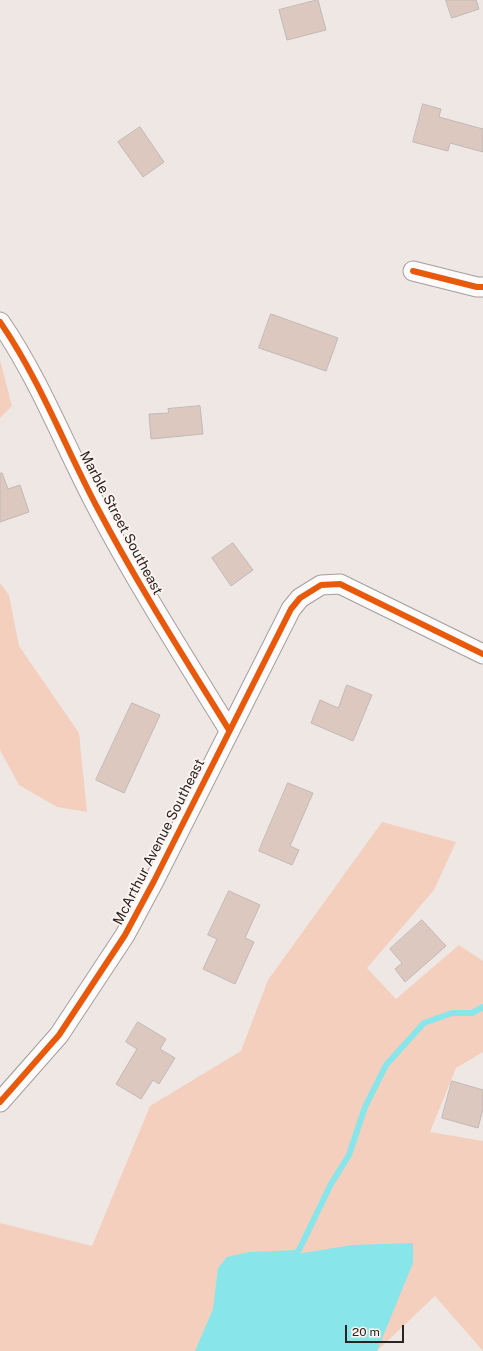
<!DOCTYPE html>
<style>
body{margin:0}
#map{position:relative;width:483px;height:1351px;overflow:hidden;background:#efe7e4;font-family:"Public Sans",sans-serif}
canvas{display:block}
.scale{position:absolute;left:345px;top:1325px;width:59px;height:18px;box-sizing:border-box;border:2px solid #292421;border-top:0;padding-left:5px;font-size:12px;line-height:14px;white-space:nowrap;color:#292421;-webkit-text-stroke:3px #fdf4f0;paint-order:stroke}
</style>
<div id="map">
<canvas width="483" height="1351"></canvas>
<div class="scale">20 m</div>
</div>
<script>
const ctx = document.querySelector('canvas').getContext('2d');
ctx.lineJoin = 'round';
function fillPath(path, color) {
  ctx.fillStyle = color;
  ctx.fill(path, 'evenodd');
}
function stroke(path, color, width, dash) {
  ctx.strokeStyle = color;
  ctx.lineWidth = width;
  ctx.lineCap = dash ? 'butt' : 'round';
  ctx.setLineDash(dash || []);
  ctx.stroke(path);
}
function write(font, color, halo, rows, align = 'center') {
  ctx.font = font + ' "Public Sans",sans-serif';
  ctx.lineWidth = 3.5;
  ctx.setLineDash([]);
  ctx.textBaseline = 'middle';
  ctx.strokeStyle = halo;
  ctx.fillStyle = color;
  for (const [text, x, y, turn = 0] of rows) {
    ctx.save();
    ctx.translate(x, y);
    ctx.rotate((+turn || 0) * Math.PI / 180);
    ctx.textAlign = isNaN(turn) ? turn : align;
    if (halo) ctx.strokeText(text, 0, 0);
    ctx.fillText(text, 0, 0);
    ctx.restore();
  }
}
fillPath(new Path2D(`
 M0,360L12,406L0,418Z
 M0,583L9,595L19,646L79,733L87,812L57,807L19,785L0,750Z
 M382,822L456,842L434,890L367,968L396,999L459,945L483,961V1052L456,1068L430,1132L483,1141V1351L435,1296L377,1351H0V1223L92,1246L150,1106L241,1051L268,980Z`), '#f4cfbd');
fillPath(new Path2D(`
 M413,1243V1263L377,1351H195L213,1309L218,1268L227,1257L249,1252L299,1250L297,1254L352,1245Z`), '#88e6ea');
stroke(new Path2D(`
 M293,1255L299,1250L331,1184L349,1155L365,1107L386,1065L424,1023L452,1013H472L483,1007`), '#88e6ea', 6);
const building = new Path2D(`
 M318,0L326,30L287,40L279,10Z
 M446,0H476L479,9L452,18Z
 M423,104L441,109L439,117L483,129V152L450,143L448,151L413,142Z
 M140,127L164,162L143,177L118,142Z
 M271,314L338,338L326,371L259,348Z
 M200,406L203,434L151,439L149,414L169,413L168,409Z
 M2,473L8,489L20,485L29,512L0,522V474Z
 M233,543L253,570L231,586L212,558Z
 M347,685L372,695L353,741L311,723L320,700L338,708Z
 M132,703L160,715L124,793L96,780Z
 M288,783L313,793L290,846L299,850L292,865L259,851Z
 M229,891L260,905L245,938L254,942L235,984L203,969L217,939L208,935Z
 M422,920L446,946L405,982L395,969L402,963L390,949Z
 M138,1022L166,1039L160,1049L175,1058L159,1084L153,1080L141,1099L116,1084L137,1049L126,1042Z
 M452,1081L483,1090V1109L478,1128L442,1118Z`);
fillPath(building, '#dcc8be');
stroke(building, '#bfb9b6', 1);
const minor = new Path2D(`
 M413,271L477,287H483
 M0,322C40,380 65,447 98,509C138,585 184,657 229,730
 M0,1102L59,1035L125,935L154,881L291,609L300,598L321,585L340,584L483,654`);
stroke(minor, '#a59e9c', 21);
stroke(minor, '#fdfbfb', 19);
stroke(new Path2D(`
 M413,271L477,287H483
 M0,322C40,380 65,447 98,509C138,585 184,657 229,730
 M0,1102L59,1035L125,935L154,881L291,609L300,598L321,585L340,584L483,654`), '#e8590c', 6);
write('14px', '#292421', '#fdf4f0', [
 ["Marble Street Southeast",121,523,62],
 ["McArthur Avenue Southeast",159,842,-63]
]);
</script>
